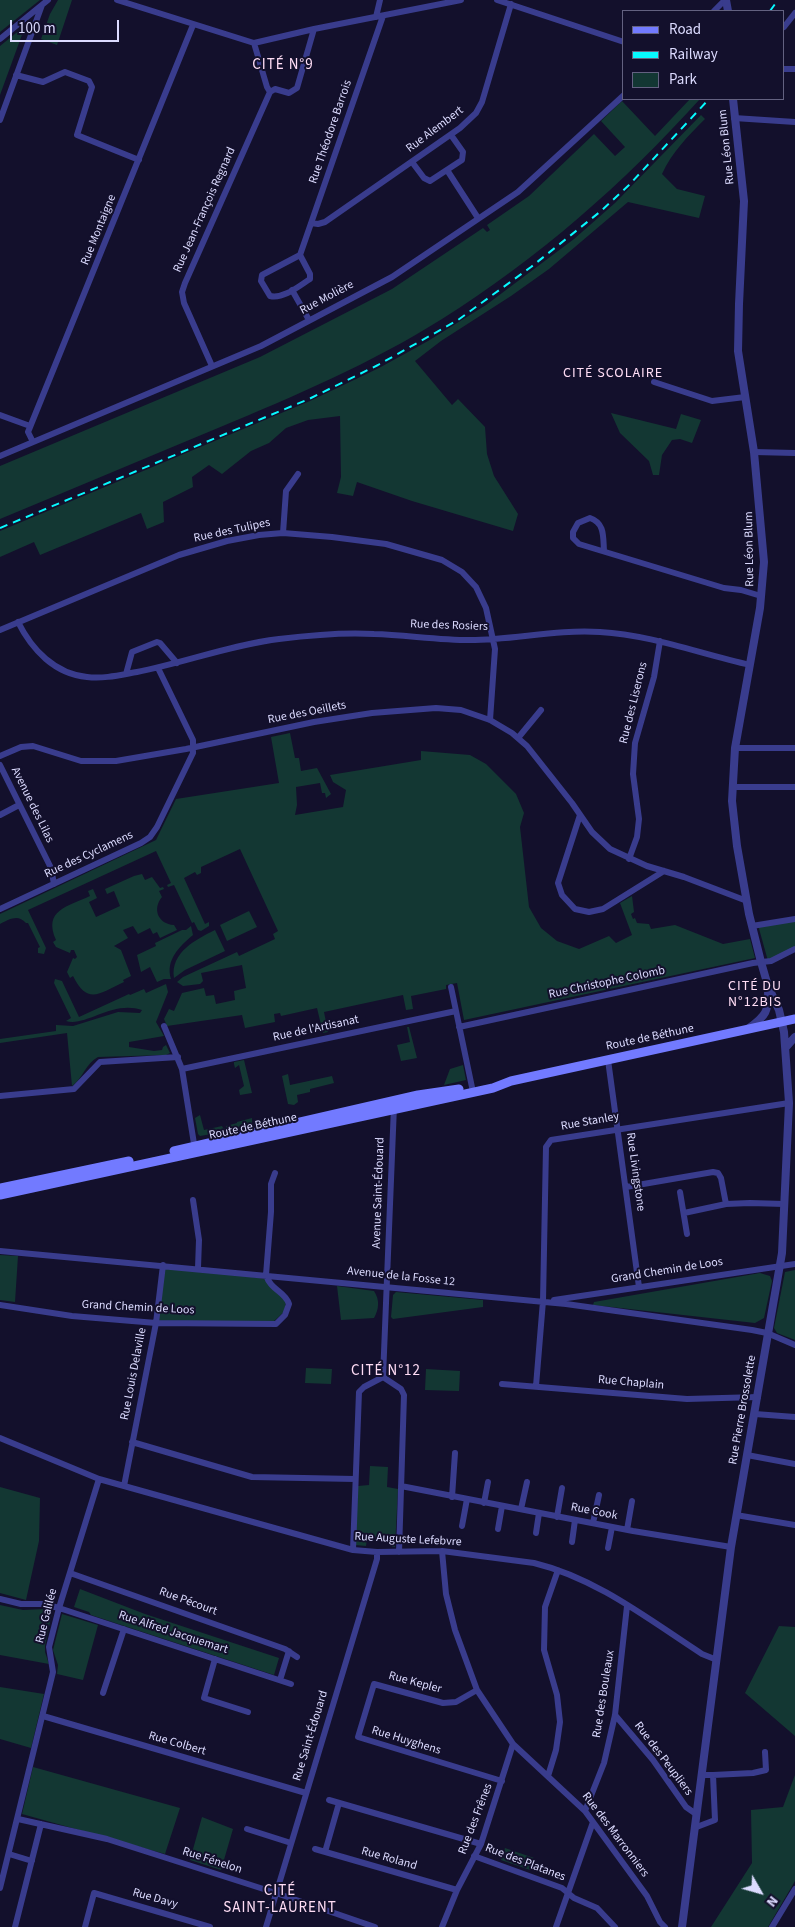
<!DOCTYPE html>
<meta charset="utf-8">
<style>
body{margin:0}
#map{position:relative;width:795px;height:1927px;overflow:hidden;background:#13102c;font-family:"Source Sans 3",sans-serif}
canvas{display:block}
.legend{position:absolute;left:622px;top:10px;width:162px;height:90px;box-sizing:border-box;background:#13102c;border:1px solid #636180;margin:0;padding:6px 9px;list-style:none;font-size:15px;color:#dcdbff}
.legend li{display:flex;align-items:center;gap:10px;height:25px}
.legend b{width:25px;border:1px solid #636180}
.north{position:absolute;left:735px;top:1867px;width:50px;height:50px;-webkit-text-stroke:4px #13102c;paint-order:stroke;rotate:128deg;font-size:14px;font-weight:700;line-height:20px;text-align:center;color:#dcdbff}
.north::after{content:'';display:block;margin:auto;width:18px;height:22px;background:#dcdbff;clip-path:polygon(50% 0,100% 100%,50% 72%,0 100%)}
.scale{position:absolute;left:10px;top:20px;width:109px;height:22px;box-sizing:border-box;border:2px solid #dcdbff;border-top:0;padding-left:6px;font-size:15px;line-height:18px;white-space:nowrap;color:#dcdbff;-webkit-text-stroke:4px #13102c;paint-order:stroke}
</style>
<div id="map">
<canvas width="795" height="1927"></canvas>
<ul class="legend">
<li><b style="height:6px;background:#727aff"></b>Road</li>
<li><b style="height:6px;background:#07faff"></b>Railway</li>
<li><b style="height:14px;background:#133733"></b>Park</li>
</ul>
<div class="north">N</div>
<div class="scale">100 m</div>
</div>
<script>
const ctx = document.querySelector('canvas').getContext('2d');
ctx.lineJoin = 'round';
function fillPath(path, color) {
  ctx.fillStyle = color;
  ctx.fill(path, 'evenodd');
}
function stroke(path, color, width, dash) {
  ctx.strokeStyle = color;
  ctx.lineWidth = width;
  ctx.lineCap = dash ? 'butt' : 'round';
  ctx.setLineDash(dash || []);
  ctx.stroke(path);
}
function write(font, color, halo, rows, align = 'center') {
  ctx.font = font + ' "Source Sans 3",sans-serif';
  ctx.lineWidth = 4;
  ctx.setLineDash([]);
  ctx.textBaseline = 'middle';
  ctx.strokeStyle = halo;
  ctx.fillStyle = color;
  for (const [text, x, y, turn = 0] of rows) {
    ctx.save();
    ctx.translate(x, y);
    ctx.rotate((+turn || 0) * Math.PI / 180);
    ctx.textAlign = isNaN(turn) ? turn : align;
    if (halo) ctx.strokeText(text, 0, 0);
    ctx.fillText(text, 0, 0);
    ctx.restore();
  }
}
fillPath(new Path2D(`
 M0,0H40L0,32Z
 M58,0H72L57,45L41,39L50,14Z
 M21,29L23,32L0,95V46Z
 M690,99H700C623,184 539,258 442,319C372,363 295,396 218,428C145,458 73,489 0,519V466L260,357L392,289L483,228L487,232L490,230L487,225L529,196L594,134L615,156L625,147L601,121L622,101L655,136Z
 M701,115L705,119C688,136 672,152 662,174L677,189L705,196L699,218L628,202L549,269L511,296L441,341L415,361L452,405L458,399L485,427L487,454L494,476L518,514L513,531L412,501L357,482L353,496L337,493L341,477L340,416L308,420L286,428L269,443L251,451L222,474L209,465L192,477L193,487L163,502L164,522L147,529L141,513L40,555L34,542L0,557V531L310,401L379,368L428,341L486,305L574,239L615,203Z
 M611,413L676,429L681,414L701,420L692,443L680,439L672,440L662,455L659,475H653L649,461L620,433Z
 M290,733L295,758H299L301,771L317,768L331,794L326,798L325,793H322L320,783L296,787L297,805L295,815L343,807L346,790L333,782L330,775L421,760V751L470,755L486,764L516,794L524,813L520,827L529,907L541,928L557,941L579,949L609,936L616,943L632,935L620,903L632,896L634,912L631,914L633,919L635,918L637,923L649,924L651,929L675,925L723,944L750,939L755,958L464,1020L457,983L446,985V989L411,996L413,1009L406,1010L403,995L324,1012L328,1032L323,1033L317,1008L281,1016L280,1013L274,1014L275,1022L245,1028L242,1015L167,1026L164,1019L169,1009L174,1011L182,993L204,988L206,996L214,995L216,1004L235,1000L234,991L246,988L242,965L201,973L203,981L200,984L183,986L177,982L183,977L237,952L239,956L275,939L273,934L278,931L240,849L201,867V873L197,875L195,872L184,878L205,924L209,922V926L201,931L198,930L194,922L192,923L174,885L168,887L167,885L171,883L156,851L28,910L46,948L44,954L38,953V948L40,947L28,923H26C18,914 10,919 0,924V914L156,840L176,799L279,783L271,737Z
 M142,874L145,880L152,877L160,888L163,887L164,889L159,891L162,897C152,909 158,924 174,925L177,930L160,938L157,932L153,934L150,928L138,934L133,926L123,930L128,938L114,946L121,950L131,976L123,980L124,982C100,993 88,1006 73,976L70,978L67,972L73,958L75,959L77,957L74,950H71L70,953L56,947L53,942L56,940C43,910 67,907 90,896L88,891L93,889L97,898L89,902L96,917L120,906L114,891L107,894L105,889L134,876Z
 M249,911L257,927L227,941L220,925Z
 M795,919V949L768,961L758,925Z
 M191,926L193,935C180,946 165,960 171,979H164L157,982L150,967L141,972L137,955L156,946L155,943L182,930H186Z
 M215,930L225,951L185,970L174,978C170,952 197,939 215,930Z
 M55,979L62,981L79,1017L129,994L130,995L144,989L146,993L166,984L168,992L156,1022L164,1036L129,1042V1047L154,1051L162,1050L163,1047L166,1045L170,1053L166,1055L98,1057C86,1063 83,1078 72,1086L67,1033L0,1043V1039L56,1031V1025L73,1026L118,1012L140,1013L142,1010C112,1000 86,1027 66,1021L71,1018L54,983Z
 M407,1027H409L417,1058L401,1061L397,1045L410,1042Z
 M244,1060L252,1093L240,1095L239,1090L244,1086L239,1065L235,1068L234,1064V1062Z
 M463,1065L466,1080L444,1085L450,1069Z
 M288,1074L290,1085L332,1076L334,1083L310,1089V1092L297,1095L298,1102L294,1105L288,1104L282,1076Z
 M200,1115L204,1130L222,1126L223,1128H226V1126L237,1123V1122L252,1118V1127L200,1136L198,1134L195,1118Z
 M0,1255L18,1256L15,1302L0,1300Z
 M163,1265L267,1279L287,1298L284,1312L274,1321L156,1323Z
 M795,1270V1340L777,1333L774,1328L785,1272Z
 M760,1273L770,1276L772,1281L764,1318L755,1323L593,1305L594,1302Z
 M337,1286L374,1291C380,1300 379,1309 374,1318L341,1320Z
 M396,1292L483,1300V1307L393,1319L391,1317L393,1295Z
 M306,1368L332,1369L331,1384L305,1383Z
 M426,1369L460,1371L459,1391L425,1390Z
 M370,1466L388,1467L387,1487L398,1489L395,1547H392L391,1540L367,1539L366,1546L355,1545L358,1486L369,1485Z
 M0,1487L40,1498L39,1541L26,1600L0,1593Z
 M80,1589L145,1614L279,1658L274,1675L91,1615L89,1612L74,1607Z
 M0,1605L23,1610L46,1609L52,1613L45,1646V1652L49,1664L0,1655Z
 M62,1614L98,1625L83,1680L57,1674L58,1665L53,1650Z
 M779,1626L795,1627V1736L745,1693Z
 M0,1687L44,1694L31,1748L0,1739Z
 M33,1767L180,1808L165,1854L22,1814Z
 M795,1775V1881L768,1927H711L752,1863L751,1810L783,1807Z
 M202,1817L233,1829L221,1870L190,1860Z
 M505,1848L534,1858L530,1870L501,1860Z`), '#133733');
stroke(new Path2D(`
 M117,0L254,43L314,29L461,0
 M497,0L624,42
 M714,11L725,0
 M376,17L380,0
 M784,27L795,13
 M0,39L48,0
 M254,43L267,87L270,92
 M784,69H795
 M16,75L43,82L65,72L89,81L92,87L77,135L139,160
 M270,92L275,89L289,93L297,88L314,29
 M734,118L795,122
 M0,120L42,5
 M412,162L424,178L430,181L462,160L463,152L451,135
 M447,170L478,218
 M311,223L318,224L325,222L460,128L476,113L482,102L511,4
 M300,255L383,16
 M300,255L310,274V279C299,286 284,299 270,296L261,281L262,275Z
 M292,290L309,320
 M212,366L184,303L182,292L185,283L270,92
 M654,382L712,401L745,397
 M0,415L30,426
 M33,442L28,432L193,25
 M754,452L795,453
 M0,456L261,346L392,277L518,192L624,95
 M283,533L286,491L298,474
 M604,551C603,537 605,523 590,518L578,523L573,532V538L579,544L724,588L741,590L761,596
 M18,622C32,650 55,674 87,677C104,679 120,675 137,672C184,663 230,645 279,639C311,635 342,632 374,634C406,635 438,640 470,640C514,640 556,629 600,632C652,635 700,654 750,665
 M0,630L179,555L227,541L259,535L283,533L332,537L386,544L442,560L462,572L476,587L486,608L495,649L490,720
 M126,674L132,652L157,642L160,643L177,663
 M518,738L541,710
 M735,748H795
 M0,756L21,747L33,746L81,761H116L186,749L314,722L372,713L436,708L461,710L490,720L512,733L527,746L572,803L592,832L610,849L647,866L684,877L747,901
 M0,765L51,868L54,884
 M733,787H795
 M0,815L19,805
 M580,815L558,883L562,895L575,909L589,912L603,909L664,871
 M629,859L637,837L639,819L633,774L635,743L654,677L660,641
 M0,909L141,843L150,837L157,827L193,753V740L158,668
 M752,926L795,919
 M451,987L473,1092
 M164,1026L182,1069L195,1150
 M459,1027L753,963L771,961L795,949
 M608,1060L639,1287
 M182,1069L456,1011
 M0,1096L74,1089L100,1062L178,1057
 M626,1187L713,1172L718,1173L721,1178L726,1204
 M680,1192L687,1234
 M193,1200L199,1240L198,1268
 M684,1213L726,1204L750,1203L784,1204
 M0,1251L566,1304L752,1330L767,1333L795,1345
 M554,1300L795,1264
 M0,1305L72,1316L156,1323L276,1324L285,1315L289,1304C285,1291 271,1291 266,1275L271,1212V1184L275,1173
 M383,1377L394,1106
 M383,1377L401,1389L404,1395L399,1552
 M502,1384L687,1399L758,1397
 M536,1386L543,1301L546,1147L551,1140L789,1103
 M755,1414L795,1417
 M0,1438L99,1479L353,1550L377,1552L442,1551L534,1563C596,1578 648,1619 702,1654L717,1660
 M132,1442L252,1477L355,1479
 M747,1455L795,1464
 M124,1486L156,1323L163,1265
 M401,1486L633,1531L731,1547
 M452,1497L455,1453
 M484,1503L488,1482
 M521,1509L527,1482
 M736,1515L795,1525
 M557,1517L562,1488
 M593,1523L599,1495
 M462,1526L467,1499
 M498,1529L502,1506
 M627,1530L632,1501
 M536,1533L539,1513
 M572,1542L575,1520
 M608,1548L612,1527
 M353,1550L359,1392L364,1387L383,1377
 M442,1551L446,1594L455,1630L477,1690L513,1744L585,1811L647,1896L660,1922L665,1927
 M70,1573L285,1649L297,1657
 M0,1599L21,1604H44L59,1608L291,1684
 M215,1659L204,1698L248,1712
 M280,1680L289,1651
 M477,1690L456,1702L443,1703L374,1684L358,1737L502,1781
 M103,1693L124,1629
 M615,1715L653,1760L686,1807L696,1814
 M43,1716L306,1793
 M713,1775L753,1773L766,1770L765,1752
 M548,1776L556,1750L560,1722L557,1695L544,1650L545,1607L558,1570
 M329,1800L481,1844
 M585,1811L604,1763L615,1715L627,1606
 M18,1819L107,1839L276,1893L375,1927
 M694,1828L715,1820L713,1775H702
 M247,1829L291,1843
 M315,1849L457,1890
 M325,1852L339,1803
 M9,1854L32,1861
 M474,1856L562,1888L574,1898L597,1908L615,1927
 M0,1888L53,1672L49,1647L59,1608L99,1479
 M15,1927L41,1824
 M85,1927L94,1893L210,1927
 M266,1927L377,1559V1552
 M442,1927L457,1890L481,1844L513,1744
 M556,1927L593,1822
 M772,1927L795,1889`), '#393c8d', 6);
stroke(new Path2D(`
 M726,0L728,11
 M749,1028C766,1016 769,1011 768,990
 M786,1047L795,1037
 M682,1927L731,1547L782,1253L789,1103L784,1032L779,1010L768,986L761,962L749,914L737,846L732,801L735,748L760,608L764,562L754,452L738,351L739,304L744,201L733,99`), '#393c8d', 8);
stroke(new Path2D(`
 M174,1151L418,1095L459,1089
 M0,1188L129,1161
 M0,1195L493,1088L511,1081L795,1019`), '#727aff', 9);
stroke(new Path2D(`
 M770,11L778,0
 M0,528L309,399L378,365L458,320L531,267L601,211L629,185L709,99`), '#07faff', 2, [8, 6]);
write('12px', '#dcdbff', '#13102c', [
 ["Rue Alembert",435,130,-37],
 ["Rue Théodore Barrois",331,132,-71],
 ["Rue Léon Blum",727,147,-96],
 ["Rue Jean-François Regnard",205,210,-66],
 ["Rue Montaigne",99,230,-68],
 ["Rue Molière",327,298,-28],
 ["Rue des Tulipes",232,531,-12],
 ["Rue Léon Blum",750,549,-91],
 ["Rue des Rosiers",449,626,2],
 ["Rue des Liserons",634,703,-76],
 ["Rue des Oeillets",307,713,-11],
 ["Avenue des Lilas",32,805,64],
 ["Rue des Cyclamens",89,855,-25],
 ["Rue Christophe Colomb",607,983,-12],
 ["Rue de l'Artisanat",316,1029,-12],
 ["Route de Béthune",650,1038,-12],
 ["Rue Stanley",590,1122,-10],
 ["Route de Béthune",253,1127,-12],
 ["Rue Livingstone",635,1172,82],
 ["Avenue Saint-Édouard",379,1193,-88],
 ["Grand Chemin de Loos",667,1271,-9],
 ["Avenue de la Fosse 12",401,1277,6],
 ["Grand Chemin de Loos",138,1308,3],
 ["Rue Louis Delaville",134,1374,-79],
 ["Rue Chaplain",631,1383,5],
 ["Rue Pierre Brossolette",743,1410,-80],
 ["Rue Cook",594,1512,11],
 ["Rue Auguste Lefebvre",408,1540,3],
 ["Rue Pécourt",188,1602,20],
 ["Rue Galilée",47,1616,-76],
 ["Rue Alfred Jacquemart",173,1633,18],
 ["Rue Kepler",415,1683,15],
 ["Rue des Bouleaux",604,1694,-81],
 ["Rue Saint-Édouard",311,1736,-73],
 ["Rue Huyghens",406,1741,17],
 ["Rue Colbert",177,1744,16],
 ["Rue des Peupliers",663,1759,53],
 ["Rue des Frênes",476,1819,-69],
 ["Rue des Marronniers",615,1835,53],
 ["Rue Roland",389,1859,16],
 ["Rue Fénelon",212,1861,18],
 ["Rue des Platanes",525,1863,21],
 ["Rue Davy",155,1899,16]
]);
ctx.letterSpacing = '1px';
write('14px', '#ffddf5', '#13102c', [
 ["CITÉ SCOLAIRE",613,374],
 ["CITÉ DU",755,987],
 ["N°12BIS",755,1003]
]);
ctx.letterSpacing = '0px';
ctx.letterSpacing = '1px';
write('15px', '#ffddf5', '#13102c', [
 ["CITÉ N°9",283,66],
 ["CITÉ N°12",386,1372],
 ["CITÉ",280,1892],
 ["SAINT-LAURENT",280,1909]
]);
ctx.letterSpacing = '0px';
</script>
